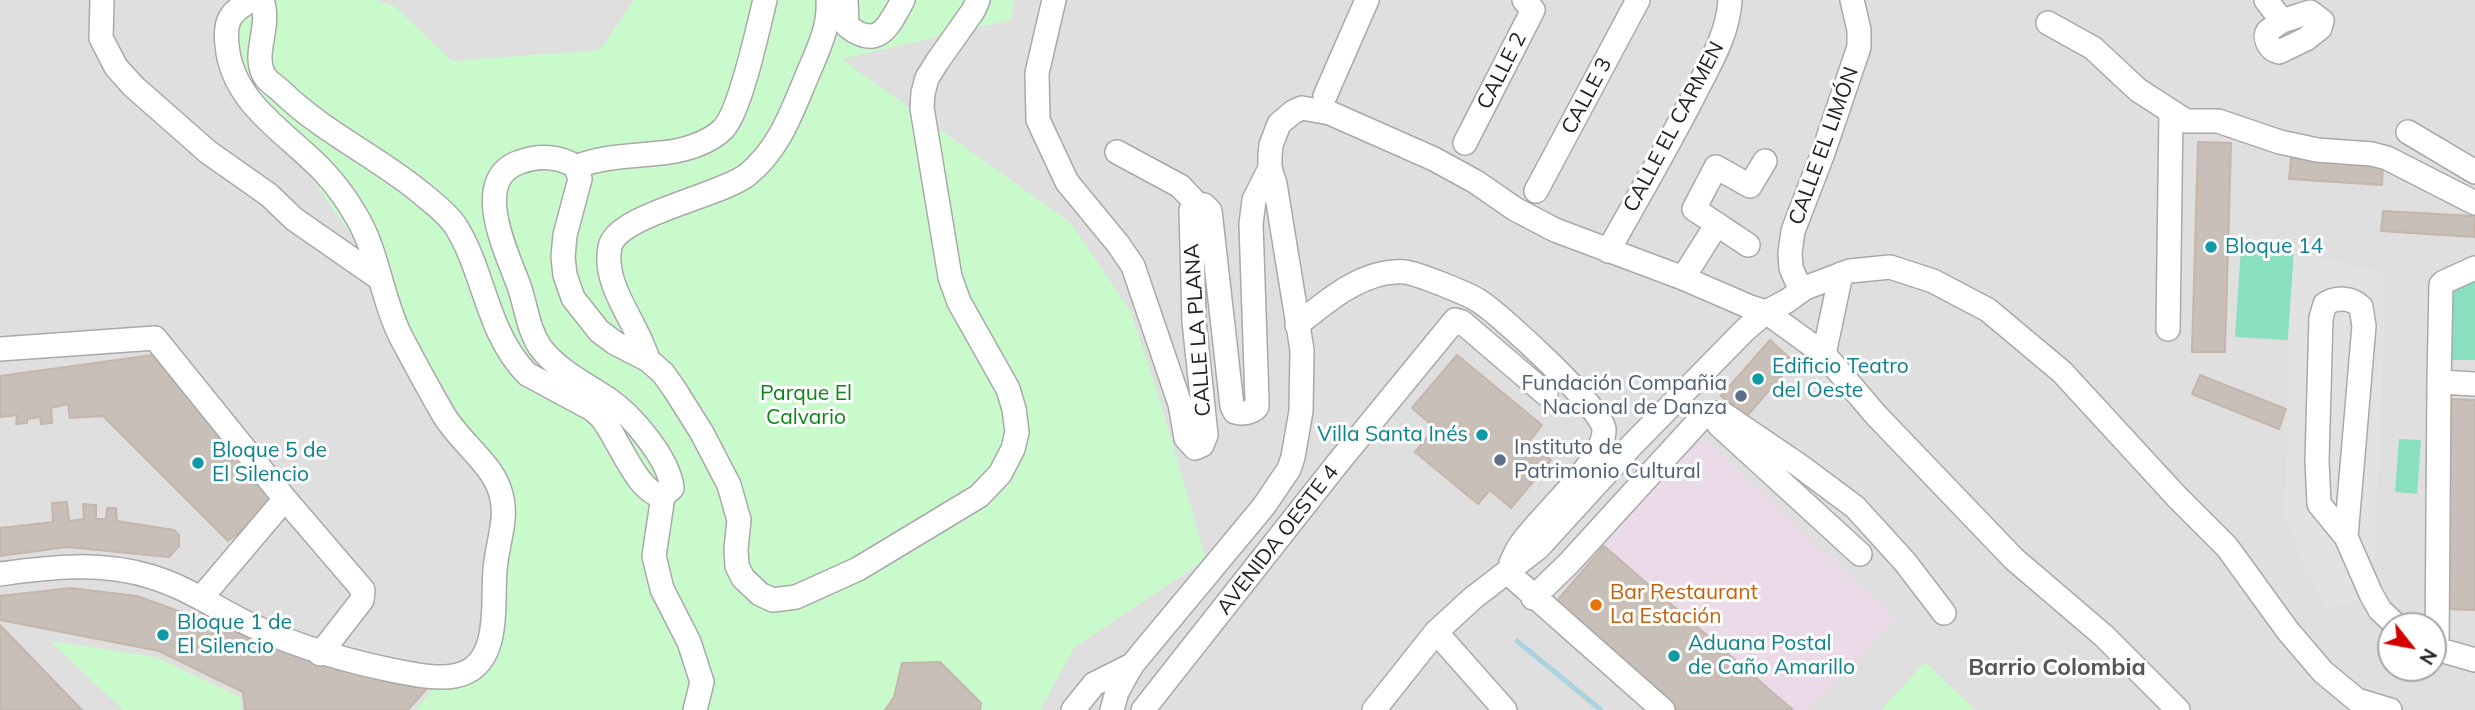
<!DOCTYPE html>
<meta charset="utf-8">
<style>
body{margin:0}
#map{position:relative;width:2475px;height:710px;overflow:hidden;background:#f2efe9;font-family:Mulish,sans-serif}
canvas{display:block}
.north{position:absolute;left:2377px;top:612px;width:70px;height:70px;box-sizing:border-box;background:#fff;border:2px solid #a7a7a7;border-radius:50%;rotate:121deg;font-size:19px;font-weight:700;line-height:28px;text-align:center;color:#222}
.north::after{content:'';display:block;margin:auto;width:24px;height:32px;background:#d40000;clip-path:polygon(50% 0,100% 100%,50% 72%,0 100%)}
</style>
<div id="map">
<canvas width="2475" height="710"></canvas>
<div class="north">N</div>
</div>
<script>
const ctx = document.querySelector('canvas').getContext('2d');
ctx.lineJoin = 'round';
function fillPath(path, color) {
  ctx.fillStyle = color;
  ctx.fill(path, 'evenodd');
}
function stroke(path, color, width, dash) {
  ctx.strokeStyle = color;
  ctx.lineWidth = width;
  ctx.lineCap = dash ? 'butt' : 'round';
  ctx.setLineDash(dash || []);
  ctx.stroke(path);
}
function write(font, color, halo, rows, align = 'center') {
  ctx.font = font + ' Mulish,sans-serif';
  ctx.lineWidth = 6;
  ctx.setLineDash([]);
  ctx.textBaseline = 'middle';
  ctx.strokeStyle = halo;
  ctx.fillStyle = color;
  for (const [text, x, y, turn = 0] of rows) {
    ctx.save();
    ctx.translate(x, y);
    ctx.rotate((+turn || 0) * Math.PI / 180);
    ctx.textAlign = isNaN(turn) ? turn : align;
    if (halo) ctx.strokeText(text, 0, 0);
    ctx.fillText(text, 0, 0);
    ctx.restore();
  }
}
fillPath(new Path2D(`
 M0,0H2475V710H0ZM2391,626H2433V668H2391Z`), '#e0dfdf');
fillPath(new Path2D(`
 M1699,434L1895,619L1809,710H1793L1604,546Z`), '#ebdbe8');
fillPath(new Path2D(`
 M228,0H376L394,6L452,61L600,50L634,0H1015L1010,20L841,59L1071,223L1131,312L1157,391L1206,559L1074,648L1041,710H415L435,687L480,680L497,633L492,573L515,495L479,449L376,270L263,110L213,47L217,17Z
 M50,641L156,657L240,697L241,710H123Z
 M1925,662L1975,710H1881Z`), '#c8facc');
fillPath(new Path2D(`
 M2241,248L2294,251L2288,340L2235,337Z
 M2447,279H2475V360H2445Z
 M2399,439L2421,440L2417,494L2395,492Z`), '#88e0be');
fillPath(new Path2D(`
 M2294,251L2386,273L2374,593L2327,611L2306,572L2285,517L2288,340Z`), '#e2e2e2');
stroke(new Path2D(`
 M1517,641L1601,710`), '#aad3df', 5);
const building = new Path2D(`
 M2198,142L2231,143L2225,352H2192Z
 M2291,158L2383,164L2382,185L2289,179Z
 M2383,211L2475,216L2474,237L2381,231Z
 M1770,340L1794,362L1746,417L1721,396Z
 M153,355L280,501L228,541L103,416L70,418L68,404L51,408L52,423L41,424L40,417L27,419V423L16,424L17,415L0,417V376Z
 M1457,355L1542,425L1529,442L1551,460L1511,508L1490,490L1478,504L1415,452L1435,428L1412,408Z
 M2200,375L2286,409L2279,429L2192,394Z
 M2452,399L2475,400V610L2445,609Z
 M67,502L69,521L84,519L83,504L96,505V519H106L107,508H116L117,521L174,530L179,535V546L169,557L67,547L0,556V528L53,522L52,503Z
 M1604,546L1793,710H1678L1555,603Z
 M70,588L137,596L324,664L429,686L408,710H245L243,692L159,651L0,620V596Z
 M0,625L82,710H0Z
 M940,662L981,703L980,710H885L894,697L902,663Z`);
fillPath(building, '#c7bfb8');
stroke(building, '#c4b6ab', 2);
const minor = new Path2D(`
 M102,0L101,38L116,67L133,86L208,152L269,195L294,219L379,278
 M262,0C272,27 250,56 266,78C270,83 277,87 282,92C323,132 376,156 420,192C433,203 445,211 455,225C485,272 486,332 527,374L592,409L601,417C618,437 637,494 663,496L672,488C669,459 632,415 608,399C584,383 557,370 540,347C528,329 526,306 519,286C508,255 469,179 520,162C539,155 560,156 576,167
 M846,0L847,26C879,51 889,25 903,0
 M1054,0L1037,73L1038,120L1067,182L1118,244L1133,266L1180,404L1186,438L1195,448L1202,445L1206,435L1194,321L1191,210L1194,206L1204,205L1210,211L1232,406L1235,412C1242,414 1252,413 1257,407V400L1251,224L1254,200L1270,168
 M2266,0L2282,21
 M2310,12L2322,21L2320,28L2306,39L2279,52C2270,50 2263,39 2268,31L2282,21Z
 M2048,23L2093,48L2138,90L2186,121H2218L2280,142L2317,150L2372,154L2387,158L2475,203
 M1325,96L1367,0
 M2408,132L2475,172
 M1465,143L1533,10L1524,0
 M1117,152L1180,186L1198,205
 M576,167L580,179L565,235L563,257L565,275L573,298L599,331L615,343L648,360L663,373L675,390L702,433L729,485L739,520L736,549L737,566L743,578L760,594L773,600L796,597L858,569L979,496L1000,474L1013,449L1017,432L1014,409L1008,389L959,302L950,277L922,108L923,93L927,78L937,62L973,11L978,0
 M576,167C602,156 633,156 661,153C682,151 709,144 724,128C741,109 758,28 765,0
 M1536,191L1638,0
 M1748,245L1694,209L1716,167L1750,186L1765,161
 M1608,251C1637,199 1667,148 1694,95C1709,65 1728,35 1730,0
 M2475,268L2444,282L2441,285L2439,382L2475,384
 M1683,278L1717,224
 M1801,291L1791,268L1790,253L1793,231L1823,153L1859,47V30L1852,0
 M1297,325C1327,301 1363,269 1405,272C1416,273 1469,294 1479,301C1500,314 1603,409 1604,429C1606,460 1539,517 1521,544C1517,549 1514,557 1511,563
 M2168,329L2171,113
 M0,349L155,338L285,499L363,590L362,600L320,654
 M1824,354L1841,274
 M648,360C638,323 602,286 610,247C616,215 720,196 747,175C779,150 792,111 807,76C817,52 830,27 828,0
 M1719,425L1860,554
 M663,496L654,556L662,589L689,642L702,682L695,710
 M2346,537L2364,326L2361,307C2351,297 2336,297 2325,304L2321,318L2317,461L2319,504L2346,537L2371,594L2380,610L2397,626
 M1507,572L1663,710
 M0,574C50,567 102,561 152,577C189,588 220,611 255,627C304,649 349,662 401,672C438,679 478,686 490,640C496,616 493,594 495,570C497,541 510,517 499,488C490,463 460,441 445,417C430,392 416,365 402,339C381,299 379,252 355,214C347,200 336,185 325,173C288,133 232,104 227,45C224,20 231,11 252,0
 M201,598L285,499
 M1533,598L1569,563L1706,413H1722L1800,466L1855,507L1905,562L1944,613
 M1436,632L1505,710
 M2433,648L2475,660
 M2437,650L2439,382
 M1073,710L1094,684L1132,665
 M1112,710L1117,692L1132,665L1264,506L1289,469L1293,457L1301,411L1302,350L1275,184L1270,168V155L1271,145L1279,124L1293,112L1302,108L1330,113L1434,159L1476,182L1515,209L1555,230L1683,278L1750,307L1766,312L1824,354L1875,414L2014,559L2104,636L2178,710
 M1143,710L1337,464L1455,320L1462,322L1546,394
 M1374,710L1436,632L1473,598L1538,548L1632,445L1745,330L1766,312L1787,301L1805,288L1850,271L1890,267L1933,281L1988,310L2062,372L2177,497L2227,547L2288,631L2323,672L2357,700L2390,710`);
stroke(minor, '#a9a9a9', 26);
stroke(minor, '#fff', 23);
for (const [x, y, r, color] of [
 [2211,247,7,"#0f9aa8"],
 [1758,379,7,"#0f9aa8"],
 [1741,396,7,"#5c6f8a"],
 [1482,435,7,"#0f9aa8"],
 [1500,460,7,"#5c6f8a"],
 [198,463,7,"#0f9aa8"],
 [1596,605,7,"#e8710a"],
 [163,635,7,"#0f9aa8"],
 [1674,656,7,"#0f9aa8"]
]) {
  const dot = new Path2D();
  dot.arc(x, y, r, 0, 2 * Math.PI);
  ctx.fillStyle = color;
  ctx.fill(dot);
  stroke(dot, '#fff', 2.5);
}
write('21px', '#222', '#fff', [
 ["CALLE 2",1502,71,-63],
 ["CALLE 3",1587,96,-62],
 ["CALLE EL CARMEN",1674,127,-62],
 ["CALLE EL LIMÓN",1824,146,-70],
 ["CALLE LA PLANA",1198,330,-94],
 ["AVENIDA OESTE 4",1278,540,-52]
]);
write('21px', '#0d838f', '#fff', [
 ["Bloque 14",2225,247],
 ["Edificio Teatro",1772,367],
 ["del Oeste",1772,391],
 ["Villa Santa Inés",1468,435,"right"],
 ["Bloque 5 de",212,451],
 ["El Silencio",212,475],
 ["Bloque 1 de",177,623],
 ["El Silencio",177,647],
 ["Aduana Postal",1688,644],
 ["de Caño Amarillo",1688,668]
], 'left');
write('21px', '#4e5e75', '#fff', [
 ["Fundación Compañia",1727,384],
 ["Nacional de Danza",1727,408],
 ["Instituto de",1514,448,"left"],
 ["Patrimonio Cultural",1514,472,"left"]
], 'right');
write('21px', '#0c8416', '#fff', [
 ["Parque El",806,394],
 ["Calvario",806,418]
]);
write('21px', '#c56008', '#fff', [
 ["Bar Restaurant",1610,593],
 ["La Estación",1610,617]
], 'left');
write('bold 23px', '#555', '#fff', [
 ["Barrio Colombia",2057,668]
]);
</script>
